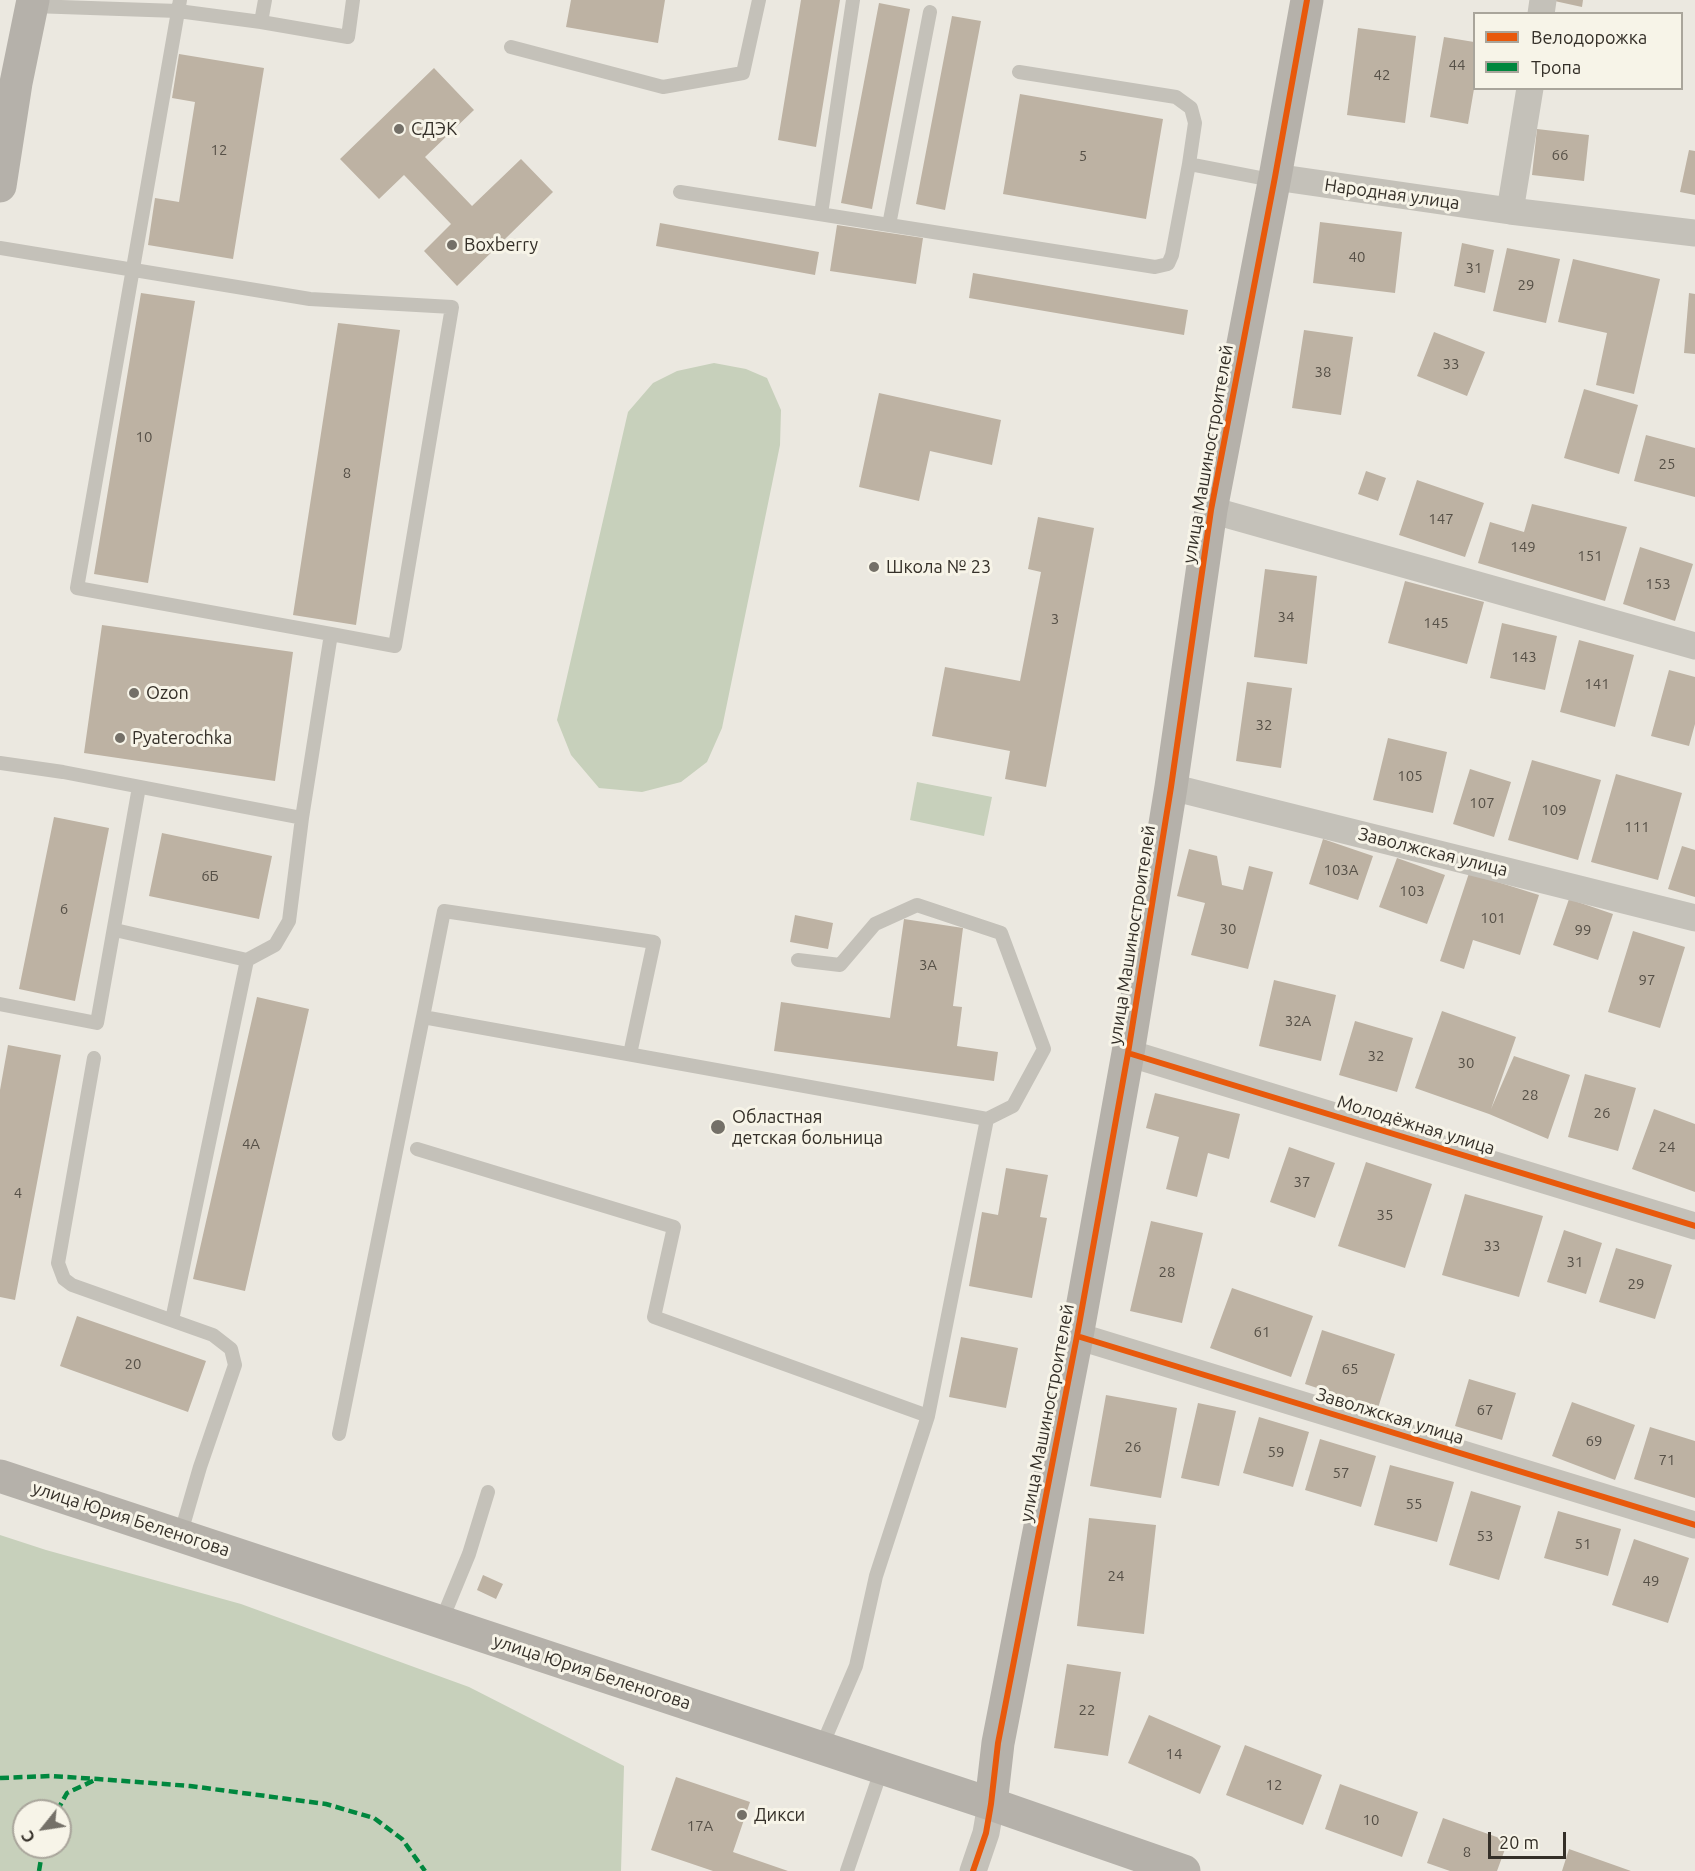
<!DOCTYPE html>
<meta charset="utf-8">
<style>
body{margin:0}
#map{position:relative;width:1695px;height:1871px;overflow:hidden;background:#ebe8e0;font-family:Ubuntu,sans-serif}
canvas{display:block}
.legend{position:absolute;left:1473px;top:12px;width:210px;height:78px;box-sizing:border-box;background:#f7f4e8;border:2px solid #a9a59b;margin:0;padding:8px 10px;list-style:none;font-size:18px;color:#342f28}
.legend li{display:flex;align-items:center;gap:12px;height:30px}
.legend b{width:30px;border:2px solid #a9a59b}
.north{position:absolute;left:12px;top:1799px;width:60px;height:60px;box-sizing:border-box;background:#f7f4e8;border:2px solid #a9a59b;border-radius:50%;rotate:240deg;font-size:16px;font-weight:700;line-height:24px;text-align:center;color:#342f28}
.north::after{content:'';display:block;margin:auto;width:21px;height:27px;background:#747068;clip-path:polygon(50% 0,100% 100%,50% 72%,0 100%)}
.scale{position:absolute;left:1488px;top:1832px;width:78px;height:27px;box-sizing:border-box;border:3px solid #342f28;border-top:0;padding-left:8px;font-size:18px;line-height:21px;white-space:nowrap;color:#342f28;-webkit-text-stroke:4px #f7f4e8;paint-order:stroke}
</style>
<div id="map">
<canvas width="1695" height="1871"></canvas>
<ul class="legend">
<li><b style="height:8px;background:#e8590c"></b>Велодорожка</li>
<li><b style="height:8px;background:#00873e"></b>Тропа</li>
</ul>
<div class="north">С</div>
<div class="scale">20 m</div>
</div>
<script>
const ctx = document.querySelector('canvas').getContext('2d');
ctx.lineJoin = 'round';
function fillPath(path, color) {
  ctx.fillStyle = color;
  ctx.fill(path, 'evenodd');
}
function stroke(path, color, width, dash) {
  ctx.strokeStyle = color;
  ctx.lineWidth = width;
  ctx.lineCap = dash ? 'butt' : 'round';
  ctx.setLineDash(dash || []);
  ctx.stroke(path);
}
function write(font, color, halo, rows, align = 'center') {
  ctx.font = font + ' Ubuntu,sans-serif';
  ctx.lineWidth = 6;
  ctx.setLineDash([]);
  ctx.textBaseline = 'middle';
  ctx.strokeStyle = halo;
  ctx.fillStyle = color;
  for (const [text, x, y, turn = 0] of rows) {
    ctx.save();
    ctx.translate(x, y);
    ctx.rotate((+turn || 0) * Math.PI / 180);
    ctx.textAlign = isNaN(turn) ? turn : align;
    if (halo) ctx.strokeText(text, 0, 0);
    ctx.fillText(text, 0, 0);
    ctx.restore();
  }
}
fillPath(new Path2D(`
 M714,363L746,369L767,378L781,410L780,445L722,728L707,762L681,782L642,792L599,788L571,755L557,720L628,412L653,383L677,371Z
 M917,782L992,797L984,836L910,820Z
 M0,1535L46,1550L241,1604L469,1687L624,1766L621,1871H0ZM24,1811H60V1847H24Z`), '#c7d0bb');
fillPath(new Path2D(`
 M571,0H665L658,43L566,27Z
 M801,0H840L816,147L778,140Z
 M1550,0H1583L1582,7Z
 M879,3L910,9L872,209L841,203Z
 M952,16L981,21L945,210L916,204Z
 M1358,28L1416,36L1405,123L1347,115Z
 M1444,37L1474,42V89L1468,124L1430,117Z
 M179,54L264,68L233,259L148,245L155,198L179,202L195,102L172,98Z
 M434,68L474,110L425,157L472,206L521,159L553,192L457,286L424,251L451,224L404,175L379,199L340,159Z
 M1020,94L1163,119L1146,219L1003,194Z
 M1537,129L1589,135L1584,181L1532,175Z
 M1689,150L1695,151V195L1680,192Z
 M1320,222L1402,232L1395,293L1313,283Z
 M660,223L819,252L815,275L656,246Z
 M837,225L923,238L916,284L830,271Z
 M1462,243L1494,250L1485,293L1454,286Z
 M1507,248L1560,259L1546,323L1493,311Z
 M1573,259L1660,279L1634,394L1596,385L1607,333L1558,322Z
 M973,273L1188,310L1184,335L969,298Z
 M141,293L195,301L148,583L94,574Z
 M1689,293L1695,294V354L1684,353Z
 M338,323L400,330L356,625L293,615Z
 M1304,330L1353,337L1341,415L1292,408Z
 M1434,332L1485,352L1467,396L1417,376Z
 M1584,389L1638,405L1619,474L1564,458Z
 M879,393L1001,420L992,465L930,451L919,501L859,487Z
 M1646,435L1695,448V497L1634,481Z
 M1366,471L1386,478L1378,501L1358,494Z
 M1417,480L1484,503L1465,557L1399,535Z
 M1532,504L1627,527L1605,601L1478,563L1490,522L1524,532Z
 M1038,517L1094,528L1046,787L1005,779L1010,751L932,736L945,667L1020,681L1041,572L1028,569Z
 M1640,547L1693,564L1675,621L1623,604Z
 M1265,569L1317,576L1307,664L1254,657Z
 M1405,581L1484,602L1467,664L1388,643Z
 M1502,623L1557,636L1545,690L1490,678Z
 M102,625L293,652L275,781L84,753Z
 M1579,640L1634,655L1615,727L1560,712Z
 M1669,670L1695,677V724L1689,746L1651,736Z
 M1247,682L1292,688L1281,768L1236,761Z
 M1388,738L1447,752L1433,813L1373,800Z
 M1532,760L1601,780L1578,860L1508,840Z
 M1470,769L1511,782L1494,837L1453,824Z
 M1616,774L1682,793L1658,880L1591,862Z
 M54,817L109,828L75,1001L19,989Z
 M162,833L272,856L259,919L149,896Z
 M1323,839L1373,856L1358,900L1309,884Z
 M1682,846L1695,850V897L1668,889Z
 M1189,849L1217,856L1222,885L1243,890L1249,866L1273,872L1248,969L1191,955L1205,903L1177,896Z
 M1397,858L1445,875L1427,924L1379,907Z
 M1469,873L1539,895L1520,955L1473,940L1464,969L1440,961Z
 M1569,899L1613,914L1598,960L1553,945Z
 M795,915L833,923L828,949L790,942Z
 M904,919L963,928L953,1006L962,1007L957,1046L998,1052L994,1081L774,1051L781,1002L890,1018Z
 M1633,931L1685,947L1660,1028L1608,1012Z
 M1274,980L1336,995L1321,1061L1259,1046Z
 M257,997L309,1009L245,1291L193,1279Z
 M1442,1011L1516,1037L1491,1109L1514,1056L1570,1075L1548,1139L1489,1114L1415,1088Z
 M1355,1021L1413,1038L1397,1092L1339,1075Z
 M8,1045L61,1055L15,1300L0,1297V1090Z
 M1585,1074L1636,1088L1618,1151L1568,1137Z
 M1155,1093L1240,1114L1229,1159L1208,1153L1197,1197L1166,1189L1179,1137L1146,1128Z
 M1654,1109L1695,1124V1192L1632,1169Z
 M1289,1147L1335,1163L1315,1218L1270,1202Z
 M1366,1162L1432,1184L1405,1268L1338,1246Z
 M1006,1168L1048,1175L1040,1217L1047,1218L1032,1298L969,1286L982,1212L998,1215Z
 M1465,1194L1543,1216L1519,1297L1442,1275Z
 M1151,1221L1203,1233L1182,1323L1130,1311Z
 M1564,1230L1602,1243L1586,1294L1547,1282Z
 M1616,1248L1672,1265L1655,1319L1599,1302Z
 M1232,1288L1313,1316L1291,1377L1210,1348Z
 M77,1316L206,1361L188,1412L60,1366Z
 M1322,1330L1395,1354L1378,1408L1305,1384Z
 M961,1337L1018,1348L1006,1408L949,1397Z
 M1469,1379L1516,1393L1502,1440L1455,1426Z
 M1106,1395L1177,1408L1161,1498L1090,1486Z
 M1572,1402L1635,1425L1615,1480L1552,1456Z
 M1198,1403L1236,1411L1219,1486L1181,1478Z
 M1259,1417L1309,1432L1293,1487L1243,1473Z
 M1650,1427L1695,1441V1498L1634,1479Z
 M1320,1439L1376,1456L1361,1507L1305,1490Z
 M1390,1465L1454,1482L1437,1542L1374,1525Z
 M1471,1491L1521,1506L1499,1580L1449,1565Z
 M1558,1511L1621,1529L1608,1576L1544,1558Z
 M1089,1518L1156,1525L1144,1634L1077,1626Z
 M1634,1539L1689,1558L1668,1623L1612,1605Z
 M483,1575L503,1584L496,1599L477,1590Z
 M1067,1664L1121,1672L1108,1756L1054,1748Z
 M1149,1715L1221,1746L1200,1794L1128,1763Z
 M1245,1745L1322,1775L1303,1825L1226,1795Z
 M676,1777L750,1802L733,1852L788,1871H713L651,1850Z
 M1340,1784L1418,1812L1402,1857L1325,1829Z
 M1443,1818L1508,1841L1497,1871H1450L1427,1863Z
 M1569,1849L1631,1871H1562Z`), '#bdb2a3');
stroke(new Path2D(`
 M32,6L178,11L261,22L265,0
 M261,22L348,37L353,0
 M511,47L663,87L743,73L759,0
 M1019,72L1176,97L1191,108L1195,123L1189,164
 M680,192L1155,267L1168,264L1172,255L1189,164L1261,178L1275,177
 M821,214L853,0
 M889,225L930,12
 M0,248L310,299L452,307L395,646L331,634
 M0,763L63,772L302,818L331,634L77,588L180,0
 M115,930L247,960
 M798,960L840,965L875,924L917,905L1001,933L1044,1049L1013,1106L987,1119L928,1416L876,1576L856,1666L821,1748
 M0,1004L97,1023L139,787
 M630,1054L654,942L444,911L423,1017L987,1119
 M94,1058L58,1263L64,1279L72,1285L213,1335L231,1349L235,1365L200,1467L180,1536
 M417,1149L674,1227L654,1317L928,1416
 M172,1320L247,960L275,945L289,921L302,818
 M339,1434L423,1017
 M441,1622L469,1554L488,1492
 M847,1871L882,1768`), '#c4c1b9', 14);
stroke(new Path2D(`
 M1541,14L1543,0
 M1275,177L1510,211L1695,233
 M1510,211L1530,88
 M1211,510L1695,646
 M1171,787L1695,918
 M1128,1053L1695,1226
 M1077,1336L1695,1525
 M973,1871L986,1833L991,1804`), '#c4c1b9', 27);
stroke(new Path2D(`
 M0,186L16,83L33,0
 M0,1476L991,1804L1184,1871
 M991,1804L998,1743L1077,1336L1128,1053L1171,787L1211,510L1275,177L1307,0`), '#b5b1aa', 33);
stroke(new Path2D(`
 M0,1778L51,1776L98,1779L190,1786L326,1804L374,1818L402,1839L425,1871
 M57,1811L67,1793L95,1780
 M39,1871L43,1847`), '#00873e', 4.5, [9, 4.5]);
stroke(new Path2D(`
 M1128,1053L1695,1226
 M1077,1336L1695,1525
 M973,1871L986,1833L991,1804L998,1743L1077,1336L1128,1053L1171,787L1211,510L1275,177L1307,0`), '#e8590c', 6);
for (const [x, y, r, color] of [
 [399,129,6,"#747068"],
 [452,245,6,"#747068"],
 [874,567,6,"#747068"],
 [134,693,6,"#747068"],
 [120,738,6,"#747068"],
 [718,1127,8,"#747068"],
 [742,1815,6,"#747068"]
]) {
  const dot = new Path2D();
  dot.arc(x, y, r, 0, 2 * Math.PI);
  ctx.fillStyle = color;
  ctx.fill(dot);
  stroke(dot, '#f7f4e8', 2);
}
write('15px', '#565047', null, [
 ["44",1457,65],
 ["42",1382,75],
 ["12",219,150],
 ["66",1560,155],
 ["5",1083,156],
 ["40",1357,257],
 ["31",1474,268],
 ["29",1526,285],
 ["33",1451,364],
 ["38",1323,372],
 ["10",144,437],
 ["25",1667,464],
 ["8",347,473],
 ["147",1441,519],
 ["149",1523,547],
 ["151",1590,556],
 ["153",1658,584],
 ["34",1286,617],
 ["3",1055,619],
 ["145",1436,623],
 ["143",1524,657],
 ["141",1597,684],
 ["32",1264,725],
 ["105",1410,776],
 ["107",1482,803],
 ["109",1554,810],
 ["111",1637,827],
 ["103А",1341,870],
 ["6Б",210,876],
 ["103",1412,891],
 ["6",64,909],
 ["101",1493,918],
 ["30",1228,929],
 ["99",1583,930],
 ["3А",928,965],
 ["97",1647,980],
 ["32А",1298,1021],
 ["32",1376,1056],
 ["30",1466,1063],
 ["28",1530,1095],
 ["26",1602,1113],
 ["4А",251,1144],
 ["24",1667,1147],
 ["37",1302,1182],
 ["4",18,1193],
 ["35",1385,1215],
 ["33",1492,1246],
 ["31",1575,1262],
 ["28",1167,1272],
 ["29",1636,1284],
 ["61",1262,1332],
 ["20",133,1364],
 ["65",1350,1369],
 ["67",1485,1410],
 ["69",1594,1441],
 ["26",1133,1447],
 ["59",1276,1452],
 ["71",1667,1460],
 ["57",1341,1473],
 ["55",1414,1504],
 ["53",1485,1536],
 ["51",1583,1544],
 ["24",1116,1576],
 ["49",1651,1581],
 ["22",1087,1710],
 ["14",1174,1754],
 ["12",1274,1785],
 ["10",1371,1820],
 ["17А",700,1826],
 ["8",1467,1852]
]);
write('18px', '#342f28', '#f7f4e8', [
 ["СДЭК",411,129],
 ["Boxberry",464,245],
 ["Школа № 23",886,567],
 ["Ozon",146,693],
 ["Pyaterochka",132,738],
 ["Областная",732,1117],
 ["детская больница",732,1138],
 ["Дикси",754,1815]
], 'left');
write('18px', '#342f28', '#f7f4e8', [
 ["Народная улица",1392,194,8],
 ["улица Машиностроителей",1208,454,-80],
 ["Заволжская улица",1433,852,14],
 ["улица Машиностроителей",1132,935,-81],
 ["Молодёжная улица",1416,1125,17],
 ["улица Машиностроителей",1047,1413,-79],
 ["Заволжская улица",1390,1416,17],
 ["улица Юрия Беленогова",131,1519,18],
 ["улица Юрия Беленогова",592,1672,18]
]);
</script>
